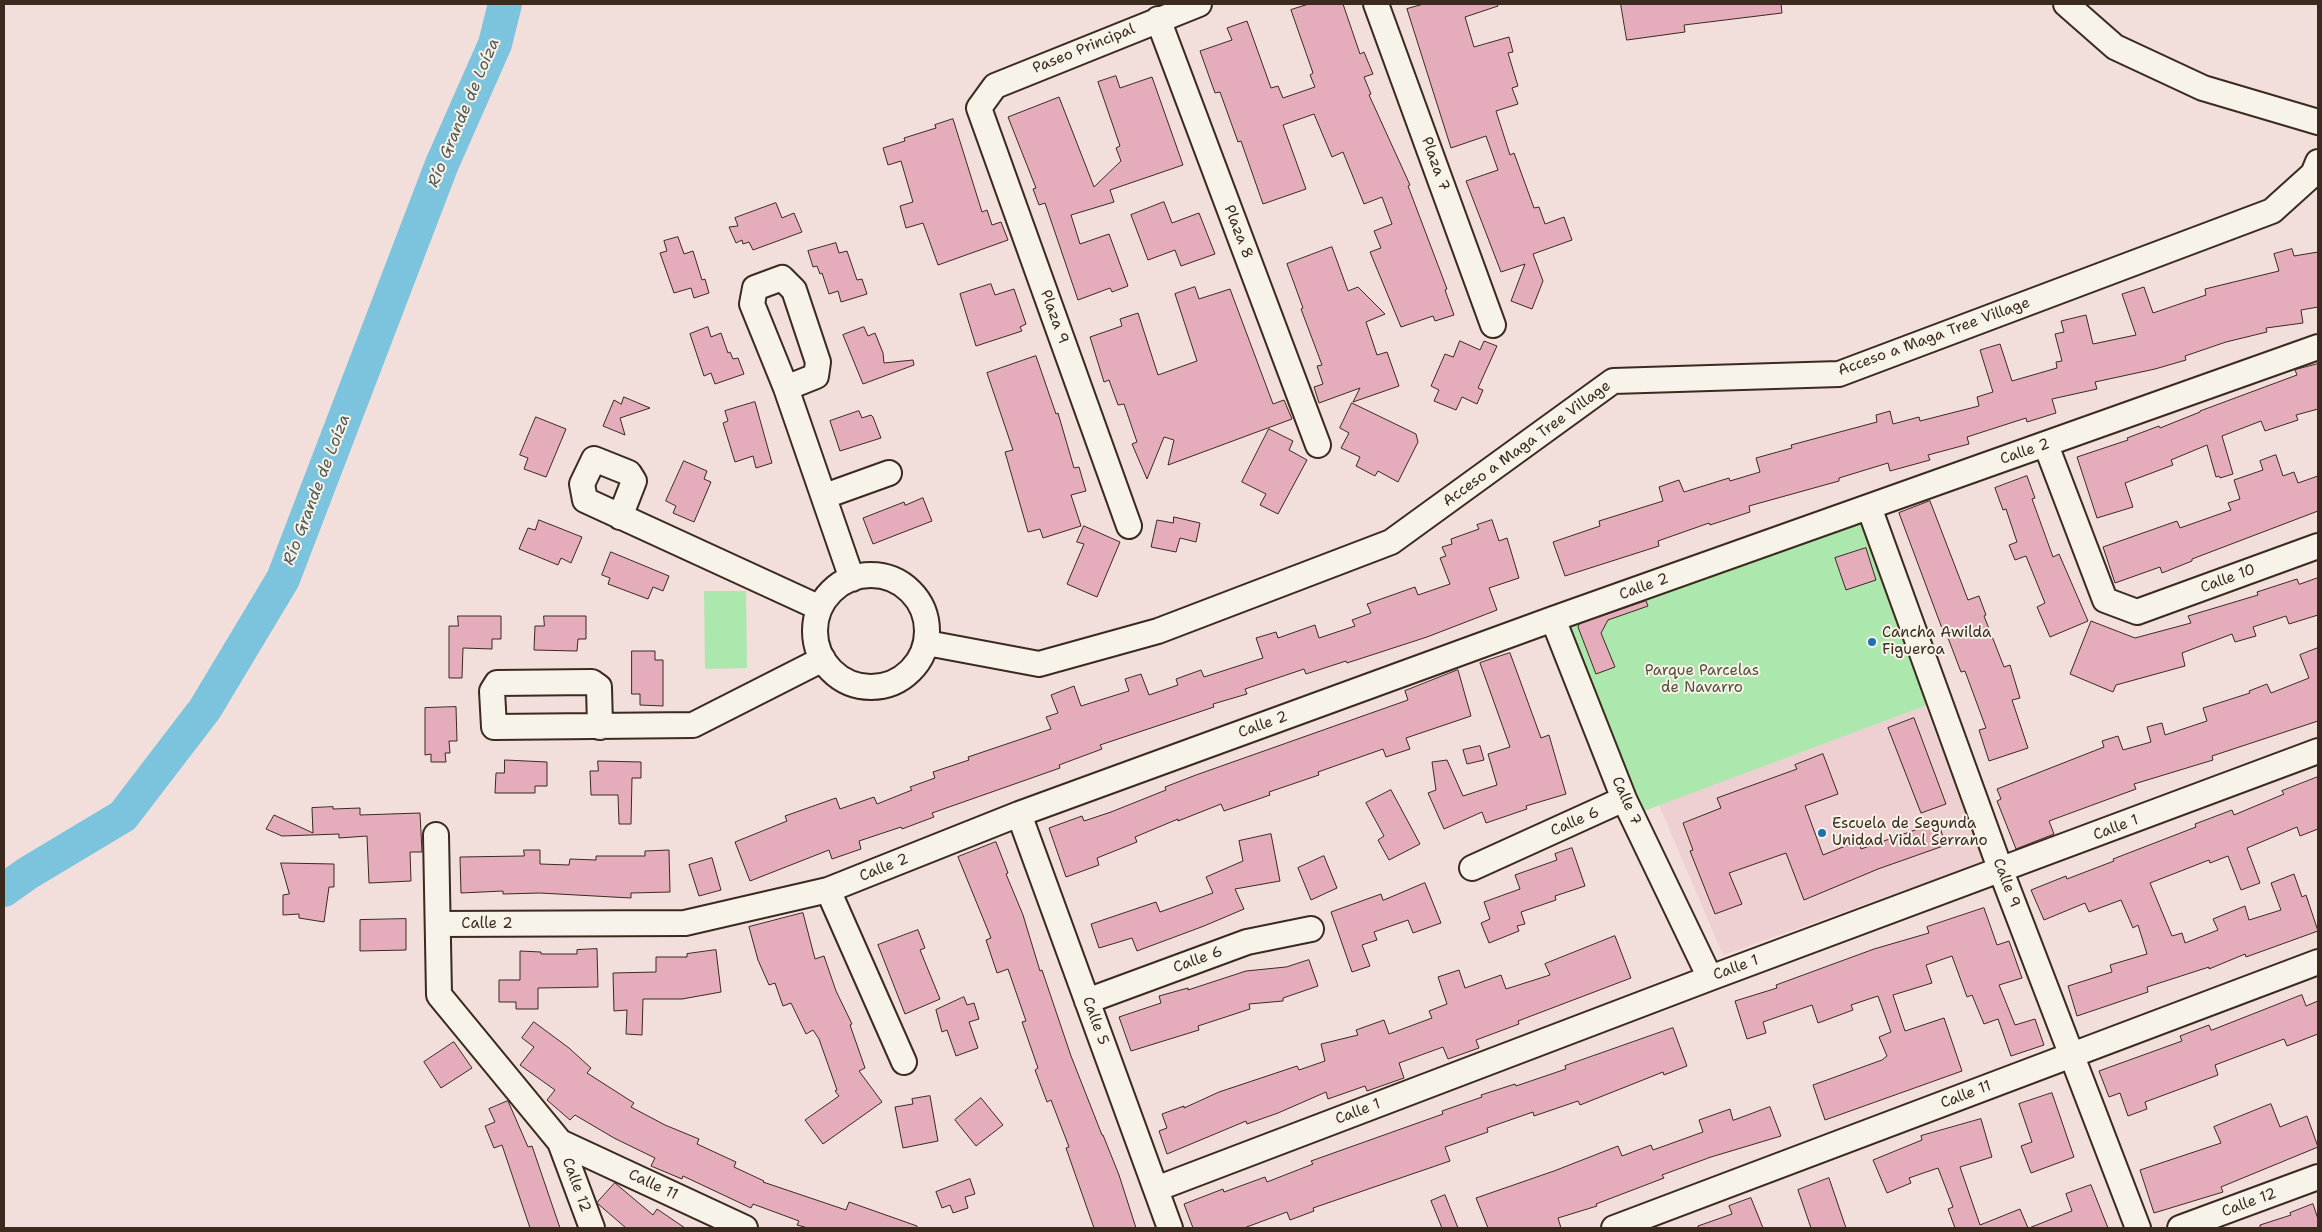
<!DOCTYPE html>
<meta charset="utf-8">
<style>
body{margin:0}
#map{position:relative;width:2322px;height:1232px;overflow:hidden;background:#f2dedb;font-family:"Shantell Sans",sans-serif}
canvas{display:block}
.frame{position:absolute;inset:0;border:5px solid #3b2a1e;pointer-events:none}
</style>
<div id="map">
<canvas width="2322" height="1232"></canvas>
<div class="frame"></div>
</div>
<script>
const ctx = document.querySelector('canvas').getContext('2d');
ctx.lineJoin = 'round';
function fillPath(path, color) {
  ctx.fillStyle = color;
  ctx.fill(path, 'evenodd');
}
function stroke(path, color, width, dash) {
  ctx.strokeStyle = color;
  ctx.lineWidth = width;
  ctx.lineCap = dash ? 'butt' : 'round';
  ctx.setLineDash(dash || []);
  ctx.stroke(path);
}
function write(font, color, halo, rows, align = 'center') {
  ctx.font = font + ' "Shantell Sans",sans-serif';
  ctx.lineWidth = 4;
  ctx.setLineDash([]);
  ctx.textBaseline = 'middle';
  ctx.strokeStyle = halo;
  ctx.fillStyle = color;
  for (const [text, x, y, turn = 0] of rows) {
    ctx.save();
    ctx.translate(x, y);
    ctx.rotate((+turn || 0) * Math.PI / 180);
    ctx.textAlign = isNaN(turn) ? turn : align;
    if (halo) ctx.strokeText(text, 0, 0);
    ctx.fillText(text, 0, 0);
    ctx.restore();
  }
}
fillPath(new Path2D(`
 M1925,706L1984,862L1723,955L1659,805Z`), '#eecfd2');
fillPath(new Path2D(`
 M1857,521L1864,525L1933,703L1644,811L1568,628L1573,615Z
 M704,591H746L747,668L705,669Z`), '#ace8ae');
stroke(new Path2D(`
 M4,890L28,873L123,816L205,709L283,579L442,164L495,44L505,4`), '#7cc4dd', 34);
const building = new Path2D(`
 M1309,4H1343L1360,54L1364,52L1373,74L1364,77L1371,94L1369,95L1410,185L1408,186L1447,289L1445,290L1454,315L1435,321L1433,316L1401,327L1370,252L1381,248L1374,231L1392,224L1382,197L1364,204L1343,152L1332,157L1314,114L1283,125L1306,189L1263,204L1241,141L1238,142L1220,92L1215,93L1200,51L1232,40L1227,28L1247,21L1271,88L1278,86L1283,98L1315,87L1310,75L1313,73L1291,10Z
 M1424,4H1497L1498,6L1465,17L1474,47L1509,37L1513,52L1508,53L1518,86L1512,88L1518,104L1496,111L1510,155L1514,153L1534,208L1539,207L1545,224L1564,217L1572,240L1533,254L1543,281L1532,309L1511,301L1525,264L1501,272L1466,181L1498,170L1486,136L1451,148L1407,9Z
 M1621,4H1781L1782,13L1684,25L1685,32L1627,40Z
 M1116,76L1120,88L1152,77L1183,165L1110,190L1114,202L1071,215L1080,244L1109,234L1128,286L1112,292L1110,288L1078,300L1045,203L1039,205L1033,189L1036,188L1008,117L1059,97L1094,187L1121,161L1116,148L1120,146L1098,82Z
 M953,119L982,212L987,210L992,225L1001,222L1008,240L938,265L923,223L906,228L900,206L913,202L901,161L888,165L883,148L905,141L904,138L936,128L935,125Z
 M1164,202L1172,223L1199,213L1215,254L1181,266L1175,250L1148,260L1131,215Z
 M776,203L782,218L794,213L802,232L753,250L749,242L743,244L742,240L736,243L729,227L738,226L735,218Z
 M678,237L684,254L693,251L702,280L705,279L709,293L694,298L691,288L674,293L660,253L667,251L664,241Z
 M836,243L839,253L847,251L857,280L862,279L867,294L841,302L838,291L829,294L822,273L820,274L817,266L813,267L808,251Z
 M1332,247L1348,291L1358,287L1385,314L1366,322L1377,355L1387,352L1399,386L1353,402L1360,388L1319,403L1314,387L1323,384L1317,366L1322,365L1301,309L1303,308L1287,264Z
 M2292,249L2294,256L2318,252V307L2301,310L2303,323L2266,328L2267,332L2226,342L2185,356L2186,360L2155,369L2095,382L2097,389L2052,399L2056,413L2027,422L2026,418L1967,437L1969,444L1928,455L1930,460L1890,471L1888,463L1839,478V481L1749,506L1750,512L1710,525L1709,523L1658,541L1659,546L1565,576L1553,542L1600,526L1599,521L1663,501L1659,487L1679,480L1684,492L1729,478L1730,481L1760,472L1756,458L1792,448L1791,445L1877,422L1876,415L1890,411L1893,424L1919,417L1920,421L1979,406L1977,397L1993,392L1980,350L2000,344L2012,381L2057,368L2056,362L2062,361L2055,334L2064,332L2061,321L2086,315L2093,344L2136,335L2122,294L2144,287L2153,313L2206,295L2205,289L2279,271L2274,254Z
 M991,284L995,295L1014,289L1026,324L1020,327L1022,331L976,346L960,294Z
 M1195,287L1199,299L1230,289L1273,404L1284,400L1292,419L1168,465L1174,440L1164,437L1147,479L1132,444L1137,442L1124,404L1118,405L1109,380L1104,382L1090,337L1122,326L1120,319L1138,313L1158,375L1197,361L1175,294Z
 M708,327L711,337L721,333L728,353L730,352L733,359L738,358L744,374L715,384L711,373L704,376L690,334Z
 M864,327L868,336L875,333L883,353L884,363L913,360L914,365L863,384L843,335Z
 M1460,341L1480,350L1484,341L1497,346L1478,388L1483,390L1477,404L1462,397L1456,410L1434,401L1439,390L1431,386L1445,354L1453,357Z
 M1036,356L1056,414L1058,413L1074,468L1079,467L1086,491L1071,495L1081,526L1043,538L1040,529L1028,532L1005,452L1013,450L987,373Z
 M2318,364V409L2296,415L2298,420L2265,431L2261,421L2222,436L2233,474L2220,478L2219,476L2216,477L2207,445L2171,460L2173,465L2125,483L2133,507L2097,518L2077,457L2128,440L2127,438L2159,426L2160,428L2200,412V411L2297,375L2295,370Z
 M624,397L650,408L620,418L625,435L603,426L614,400L621,404Z
 M755,402L772,463L756,468L753,456L735,462L723,423L728,421L725,411Z
 M1352,403L1416,434L1418,442L1398,482L1378,471L1375,476L1356,466L1360,457L1341,448L1349,433L1340,428Z
 M859,411L862,418L871,415L873,417L881,438L840,451L830,421Z
 M536,417L566,429L546,477L524,469L528,458L520,455Z
 M1269,429L1293,441L1289,450L1307,460L1278,514L1260,505L1266,494L1242,482Z
 M2276,455L2283,476L2294,472L2298,483L2318,476V511L2192,559V561L2162,573L2160,567L2115,583L2103,547L2177,521L2180,528L2231,510L2228,503L2240,499L2234,480L2263,470L2260,461Z
 M684,461L707,471L704,479L711,482L694,522L673,513L676,506L666,501Z
 M2027,476L2035,498L2032,499L2053,557L2059,554L2088,621L2050,637L2037,607L2045,603L2026,556L2015,560L2009,545L2017,542L2006,509L2003,510L1995,488Z
 M923,498L932,521L873,544L863,518L904,502L905,505Z
 M1930,501L1968,600L1979,596L1986,615L1984,616L2004,667L2010,665L2020,698L2012,700L2028,748L1989,761L1979,730L1986,728L1965,671L1961,672L1945,630L1943,631L1899,513Z
 M1174,517L1200,523L1196,542L1180,538L1176,552L1151,547L1157,520L1173,523Z
 M539,520L582,537L571,563L561,558L558,565L519,549L528,528L535,530Z
 M1492,520L1499,541L1507,538L1519,578L1489,588L1497,610L1427,637L1347,663L1346,661L1306,674L1304,669L1245,689L1247,694L1213,704L1214,707L1100,745L1102,749L1059,765L1060,768L932,813L934,817L902,829L901,827L859,841L861,849L832,859L829,850L750,881L735,842L787,821L785,816L836,798L840,809L874,797L877,804L912,790L910,787L935,778L933,772L969,760L968,757L1051,729L1046,717L1058,713L1051,695L1074,686L1081,706L1129,691L1125,679L1141,674L1149,695L1178,685L1176,679L1201,670L1204,677L1263,658L1256,638L1276,632L1278,638L1315,625L1319,638L1355,626L1352,620L1371,613L1367,604L1415,587L1418,595L1450,584L1440,558L1446,556L1442,547L1452,544L1451,539L1479,529L1477,525Z
 M1084,526L1120,542L1097,597L1067,584L1084,544L1077,542Z
 M1866,548L1876,580L1846,590L1835,558Z
 M611,552L669,576L663,591L653,587L648,599L608,584L610,578L602,575Z
 M2318,578V615L2289,624L2286,616L2253,627L2256,636L2235,642L2232,634L2182,653L2185,666L2116,685L2113,692L2070,674L2091,621L2135,638L2191,623L2188,616L2258,595L2257,592L2297,579L2299,584Z
 M1646,601L1648,606L1608,620L1601,633L1615,667L1596,674L1578,627L1579,624Z
 M458,616H501V639H492V649L463,648L462,678H449V626H458Z
 M544,616H586V639H578L577,651L534,650L535,626H544Z
 M2318,648V721L2212,756L2213,760L2134,784L2136,789L2049,821L2054,834L2016,849L1997,801L2001,799L1997,789L2104,747L2102,741L2118,736L2123,750L2151,742L2147,727L2162,723L2165,735L2207,721L2203,708L2250,693L2249,691L2267,684L2271,693L2309,678L2300,655Z
 M632,651H655V660H663V706L640,705V694H632Z
 M1510,653L1541,738L1549,735L1566,794L1526,806L1527,809L1486,823L1482,812L1444,829L1428,793L1436,790L1432,762L1447,760L1463,796L1497,785L1488,754L1510,747L1480,663Z
 M1458,670L1471,716L1406,738L1410,749L1386,757L1383,749L1318,772L1319,775L1269,792L1270,795L1224,811L1221,804L1178,821V819L1135,837L1137,842L1097,858L1099,865L1066,877L1049,828L1082,816L1084,821L1111,812L1166,790L1165,787L1196,775L1408,700L1405,691Z
 M456,707L457,741H449L450,753H445L446,762H431V754L425,755V708Z
 M1914,718L1946,804L1921,813L1888,728Z
 M1480,746L1484,760L1467,764L1463,750Z
 M1823,754L1838,794L1805,806L1823,855L1858,841L1861,849L1938,822L1946,845L1878,869L1804,900L1786,853L1729,873L1742,904L1715,914L1690,851L1693,850L1683,823L1721,808L1717,798L1797,769L1795,765Z
 M505,760L547,762V786H535V793H495L496,773H504Z
 M598,761L641,762V778H632L631,824H619L618,795H591L590,771H598Z
 M2318,777V829L2300,836L2297,827L2247,848L2260,883L2241,890L2228,856L2210,863L2209,860L2150,883L2172,936L2182,933L2185,943L2218,930L2213,919L2245,906L2249,920L2281,910L2271,883L2294,874L2302,897L2306,895L2318,931L2246,957L2245,954L2209,969V967L2147,987L2148,992L2077,1016L2068,986L2112,972L2110,965L2147,954L2138,925L2133,928L2121,900L2089,912L2085,903L2044,920L2031,890L2066,876L2067,879L2114,861L2113,859L2196,827L2195,824L2232,810L2234,815L2284,794L2282,791Z
 M1391,790L1420,844L1389,860L1378,840L1384,836L1366,803Z
 M333,807V809L360,808V815L420,813L422,852H410L411,881L369,883L367,836L339,838V834L282,836L266,829L274,815L313,833L312,808Z
 M1271,834L1280,881L1235,889L1244,909L1204,926L1137,951L1132,938L1099,948L1091,924L1156,902L1160,912L1213,893L1206,877L1243,861L1239,841Z
 M996,842L1008,873L1006,874L1023,915L1040,971L1042,970L1071,1056L1102,1135H1103L1119,1175L1136,1228H1094L1066,1148L1069,1147L1051,1100L1047,1102L1035,1070L1038,1068L1022,1022L1026,1021L1008,969L997,973L986,940L991,938L958,857Z
 M1572,848L1585,886L1555,896L1556,900L1521,912L1525,924L1517,926L1519,931L1489,943L1481,923L1490,919L1484,902L1520,889L1515,875L1557,860L1555,854Z
 M524,850H540V864L569,865L570,859L596,860V856H645V851L669,850L670,892L631,893V898L540,893L503,894V891L461,893L460,857L524,856Z
 M1324,856L1337,888L1311,900L1298,868Z
 M712,858L721,890L699,896L689,865Z
 M281,863L334,864V887H329L324,922L299,918V914L283,915V895L289,894Z
 M1425,883L1441,923L1413,933L1408,920L1374,932L1377,940L1362,945L1370,966L1352,972L1331,912L1381,894L1383,900Z
 M1984,908L1997,945L2009,941L2022,978L1999,985L2015,1025L2035,1019L2044,1045L2011,1056L1998,1019L1984,1024L1972,995L1967,997L1952,956L1926,965L1932,983L1893,995L1905,1031L1944,1018L1962,1071L1825,1120L1813,1085L1882,1060L1887,1056L1879,1037L1891,1032L1878,996L1851,1005L1853,1010L1818,1023L1812,1005L1763,1022L1766,1033L1747,1039L1735,1001L1777,988L1776,985L1874,949L1929,933L1927,927Z
 M803,913L815,959L824,956L836,991L852,1024L850,1025L865,1068L859,1071L882,1102L823,1144L805,1120L839,1096L835,1091L837,1090L819,1039L813,1030L806,1034L791,1003L783,1006L775,983L769,985L758,960L749,927Z
 M406,919V950L360,951V920Z
 M918,930L925,948L920,950L940,999L905,1014L878,945Z
 M1615,936L1631,978L1518,1021L1519,1024L1476,1040L1479,1048L1448,1059L1443,1047L1399,1063L1404,1078L1367,1091L1365,1086L1328,1099L1326,1092L1278,1113L1247,1124L1246,1121L1167,1154L1159,1131L1167,1128L1162,1114L1184,1106V1108L1219,1092L1297,1066L1299,1070L1325,1061L1321,1044L1358,1035L1356,1030L1384,1020L1389,1034L1432,1018L1429,1011L1447,1004L1438,977L1459,970L1465,988L1501,975L1506,989L1550,975L1545,964Z
 M597,949L598,987L538,988V1009H516V1002H499V980H520V951L541,952V954H577V950Z
 M716,950L721,992L682,999H643L642,1035L626,1034L627,1010L614,1011L613,973L656,972V957H687V954Z
 M1309,960L1318,986L1283,998V1001L1249,1004L1250,1009L1198,1026L1199,1030L1131,1051L1119,1017L1161,1003L1159,996L1188,988V990L1246,971L1286,967Z
 M2302,995L2306,1006L2318,1001V1034L2287,1046L2284,1039L2215,1065L2218,1075L2145,1102L2147,1109L2128,1116L2120,1093L2109,1097L2099,1071L2182,1041L2180,1036L2209,1025L2211,1030Z
 M964,997L967,1005L974,1003L979,1019L969,1022L978,1048L956,1056L947,1030L942,1032L936,1010Z
 M534,1022L569,1048L591,1068L587,1073L634,1103L631,1107L665,1125L699,1139L697,1144L736,1162L734,1167L764,1181L763,1182L846,1210L849,1202L917,1226V1228H808L797,1225L799,1221L753,1204L751,1208L683,1176L682,1179L651,1166L655,1158L614,1138L575,1115L570,1120L547,1100L555,1090L520,1065L534,1047L522,1038Z
 M1673,1028L1687,1066L1664,1075L1663,1072L1580,1105L1578,1101L1534,1116L1533,1112L1487,1128L1488,1132L1445,1147L1450,1161L1313,1208L1314,1211L1290,1220L1287,1212L1244,1228H1193L1184,1204L1223,1189L1224,1192L1265,1177L1267,1182L1313,1164L1311,1161L1443,1114L1442,1111L1482,1097L1481,1095L1515,1084L1516,1086L1566,1069L1565,1066Z
 M454,1042L472,1068L441,1088L424,1062Z
 M2052,1093L2074,1157L2031,1173L2021,1146L2032,1142L2019,1104Z
 M930,1096L938,1141L903,1148L895,1107L913,1104L912,1099Z
 M981,1098L1003,1125L976,1146L955,1120Z
 M508,1101L528,1147L532,1146L560,1228H530L502,1145L494,1148L485,1126L495,1122L489,1109Z
 M2271,1104L2280,1127L2307,1116L2318,1147L2221,1187L2223,1192L2154,1213L2140,1170L2221,1143L2214,1127Z
 M1770,1107L1781,1136L1711,1157L1662,1175L1664,1178L1596,1204L1597,1206L1558,1218L1561,1228H1488L1476,1198L1554,1171L1618,1146L1622,1156L1651,1145L1653,1150L1703,1132L1699,1120L1730,1109L1733,1120Z
 M1981,1119L1992,1157L1960,1167L1980,1225L2020,1209L2028,1228H1955L1948,1209L1953,1207L1938,1168L1909,1178L1911,1183L1887,1193L1873,1160L1922,1140L1921,1136Z
 M1829,1178L1846,1228H1811L1798,1190Z
 M970,1179L975,1194L965,1197L968,1208L953,1213L950,1205L942,1208L936,1192Z
 M615,1183L653,1215L657,1209L685,1228H626L597,1203Z
 M2091,1185L2108,1228H2029L2072,1211L2066,1194Z
 M1445,1195L1458,1228H1442L1431,1201Z
 M1751,1198L1763,1228H1698V1226L1732,1214L1729,1206Z
 M2313,1204L2318,1219V1228H2260V1225L2291,1215L2290,1213Z`);
fillPath(building, '#e5acbc');
stroke(building, '#3b2a1e', 1);
const minor = new Path2D(`
 M1376,4L1493,325
 M2066,4L2115,47L2203,88L2318,122
 M1158,19L1318,445
 M786,388L816,376L818,362L794,290L782,278L755,288L752,304L786,388L852,579
 M2046,445L2105,600L2137,612L2318,546
 M825,496L889,473
 M1869,507L2001,871L2138,1228
 M620,517L634,481L629,473L594,459L582,484L585,500L820,608
 M1129,526L979,108L995,86L1199,4
 M815 631a56 56 0 1 1 112 0a56 56 0 1 1-112 0Z
 M1553,619L1624,799L1710,978
 M927,643L1039,664L1158,631L1391,542L1613,381L1839,374L2272,211L2313,174L2318,162
 M600,727L599,687L592,682L497,683L492,691L494,727L693,725L823,659
 M1019,814L1170,1228
 M436,835L439,995L560,1142L592,1228
 M1472,868L1624,799
 M828,890L904,1062
 M438,924L685,923L828,890L1019,814L1553,619L2318,347
 M1087,1001L1247,942L1311,929
 M560,1142L745,1228
 M1156,1189L1710,978L2318,751
 M1614,1228L2318,962
 M2180,1228L2318,1177`);
stroke(minor, '#3b2a1e', 28);
stroke(minor, '#f7f3e8', 24);
for (const [x, y, r, color] of [
 [1872,642,5,"#1f6fb2"],
 [1822,833,5,"#1f6fb2"]
]) {
  const dot = new Path2D();
  dot.arc(x, y, r, 0, 2 * Math.PI);
  ctx.fillStyle = color;
  ctx.fill(dot);
  stroke(dot, '#f7f3e8', 2);
}
write('15px', '#3b2a1e', '#f7f3e8', [
 ["Paseo Principal",1084,49,-22],
 ["Plaza 7",1435,164,70],
 ["Plaza 8",1238,232,69],
 ["Plaza 9",1054,317,70],
 ["Acceso a Maga Tree Village",1934,337,-20],
 ["Acceso a Maga Tree Village",1527,444,-36],
 ["Calle 2",2025,452,-19],
 ["Calle 10",2228,579,-20],
 ["Calle 2",1644,587,-20],
 ["Calle 2",1263,725,-20],
 ["Calle 7",1626,801,66],
 ["Calle 6",1575,822,-24],
 ["Calle 1",2116,828,-21],
 ["Calle 2",884,868,-22],
 ["Calle 9",2006,883,69],
 ["Calle 2",487,924],
 ["Calle 6",1198,960,-20],
 ["Calle 1",1736,968,-20],
 ["Calle 5",1095,1021,70],
 ["Calle 11",1966,1095,-21],
 ["Calle 1",1358,1112,-21],
 ["Calle 12",576,1185,70],
 ["Calle 11",653,1185,25],
 ["Calle 12",2249,1203,-20]
]);
write('15px', '#3b2a1e', '#f7f3e8', [
 ["Cancha Awilda",1882,633],
 ["Figueroa",1882,650],
 ["Escuela de Segunda",1832,824],
 ["Unidad Vidal Serrano",1832,841]
], 'left');
write('15px', '#52503b', '#f7f3e8', [
 ["Parque Parcelas",1702,671],
 ["de Navarro",1702,688]
]);
write('italic 16px', '#4e5857', '#f7f3e8', [
 ["Río Grande de Loíza",464,113,-67],
 ["Río Grande de Loíza",317,490,-69]
]);
</script>
